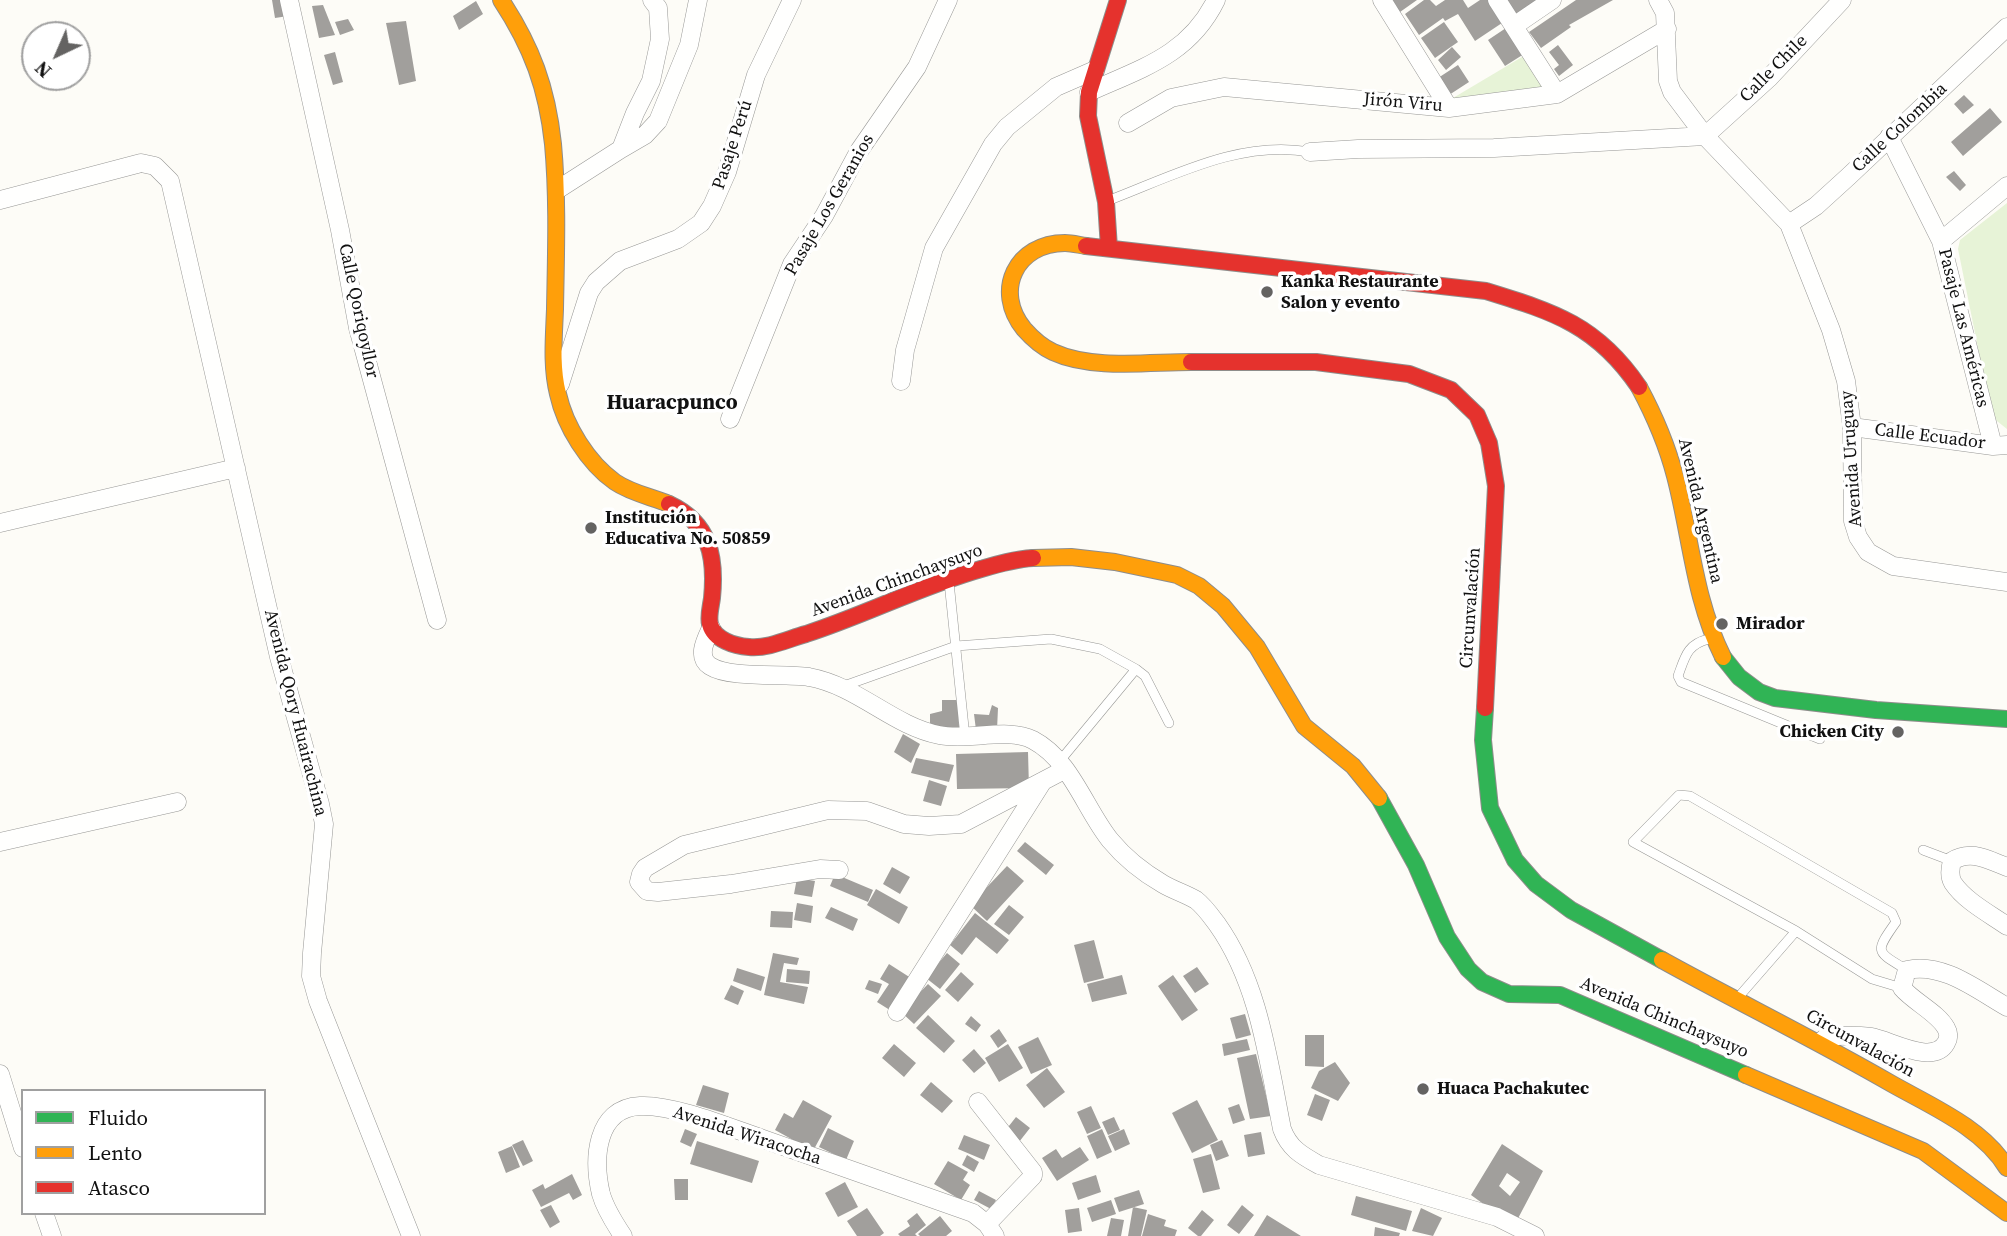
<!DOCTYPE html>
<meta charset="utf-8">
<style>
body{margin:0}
#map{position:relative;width:2007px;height:1236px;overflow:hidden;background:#fdfcf7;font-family:"Source Serif 4",serif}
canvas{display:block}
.legend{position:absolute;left:21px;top:1089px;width:245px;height:126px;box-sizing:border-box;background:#fff;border:2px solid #a0a0a0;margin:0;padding:9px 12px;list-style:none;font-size:21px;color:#111}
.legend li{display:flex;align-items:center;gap:14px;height:35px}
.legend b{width:35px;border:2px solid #a0a0a0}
.north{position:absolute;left:21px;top:21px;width:70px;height:70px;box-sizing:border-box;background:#fff;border:2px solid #a0a0a0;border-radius:50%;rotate:224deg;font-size:19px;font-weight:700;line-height:28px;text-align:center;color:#111}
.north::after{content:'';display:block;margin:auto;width:24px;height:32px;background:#646362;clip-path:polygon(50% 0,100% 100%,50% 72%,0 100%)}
</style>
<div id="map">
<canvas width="2007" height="1236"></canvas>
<ul class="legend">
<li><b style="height:9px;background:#30b455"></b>Fluido</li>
<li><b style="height:9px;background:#ff9f0a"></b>Lento</li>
<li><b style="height:9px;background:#e5322d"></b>Atasco</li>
</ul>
<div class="north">N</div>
</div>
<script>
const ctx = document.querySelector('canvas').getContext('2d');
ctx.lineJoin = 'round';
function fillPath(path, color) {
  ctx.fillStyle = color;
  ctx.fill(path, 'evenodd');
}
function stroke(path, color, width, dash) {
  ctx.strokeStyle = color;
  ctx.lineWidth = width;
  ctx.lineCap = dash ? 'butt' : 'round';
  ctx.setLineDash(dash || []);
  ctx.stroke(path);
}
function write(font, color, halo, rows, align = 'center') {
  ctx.font = font + ' "Source Serif 4",serif';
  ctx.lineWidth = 7;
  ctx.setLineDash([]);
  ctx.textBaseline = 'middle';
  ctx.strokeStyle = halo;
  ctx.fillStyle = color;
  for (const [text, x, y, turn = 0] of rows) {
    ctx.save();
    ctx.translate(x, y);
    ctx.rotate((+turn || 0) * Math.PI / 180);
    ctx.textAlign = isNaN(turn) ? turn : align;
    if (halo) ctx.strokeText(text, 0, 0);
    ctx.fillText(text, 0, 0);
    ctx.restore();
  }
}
fillPath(new Path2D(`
 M1527,54L1545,87L1450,102L1453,98Z
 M2007,203V429L1992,417L1958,249L1960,240Z`), '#e7f3d7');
fillPath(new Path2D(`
 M272,0H286L288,16L275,18Z
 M1391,0H1417L1400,12Z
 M1424,0H1430L1436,6L1445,0H1463L1468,8L1480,0H1491L1505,21L1475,41L1458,14L1445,21L1443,18L1419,35L1405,14Z
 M1508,0H1545L1517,20L1504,2Z
 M1576,0H1613L1569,25L1571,27L1541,48L1529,32Z
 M476,1L483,14L459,30L453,16Z
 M323,5L335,35L319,38L312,6Z
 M348,19L354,30L340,35L335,22Z
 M406,21L416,81L399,85L386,23Z
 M1444,22L1458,42L1435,58L1421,38Z
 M1506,28L1524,54L1505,66L1488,40Z
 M1558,45L1573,65L1559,76L1554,69L1559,65L1549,52Z
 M1452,47L1461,57L1446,70L1438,60Z
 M335,52L343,82L333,85L324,55Z
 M1458,65L1469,82L1449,95L1438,78Z
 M1964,95L1974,105L1963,114L1954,104Z
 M1990,108L2002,122L1963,156L1951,142Z
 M1954,171L1966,185L1960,191L1946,177Z
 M942,700H958L959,727L930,728V714L942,711Z
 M992,705L998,708L997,730H976L974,714L989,715Z
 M903,734L920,744L911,763L894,752Z
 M1028,752L1029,788L957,789L956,754Z
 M916,758L954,765L949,782L911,773Z
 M929,780L947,786L941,806L923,801Z
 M1025,842L1054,865L1046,875L1017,851Z
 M1007,866L1024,881L987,921L970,905Z
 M892,867L910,877L900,894L883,884Z
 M835,874L873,890L868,902L830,886Z
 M797,878L815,881L812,897L794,894Z
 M876,889L908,907L899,924L867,905Z
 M797,903L813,906L811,923L794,920Z
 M1009,905L1024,917L1009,935L994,924Z
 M831,907L858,919L853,931L825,918Z
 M771,911L793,912L792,928L770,927Z
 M975,913L1009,940L997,954L976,937L962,955L950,945Z
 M1094,940L1104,978L1084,983L1074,945Z
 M773,953L799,958L797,965L784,963L780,982L808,987L804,1004L764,995Z
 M947,953L960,964L940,989L926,978Z
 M889,964L914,980L893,1012L877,1002L889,984L880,979Z
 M1197,967L1209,984L1195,993L1183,976Z
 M737,968L765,977L761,991L733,981Z
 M787,969L810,971L809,984L786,982Z
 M961,972L974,984L958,1002L945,990Z
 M1122,975L1127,994L1092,1002L1087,984Z
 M1173,975L1198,1010L1182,1021L1158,986Z
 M869,980L882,984L878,994L865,989Z
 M928,984L941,996L914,1024L901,1012Z
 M731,985L744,991L738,1005L724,999Z
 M1245,1014L1251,1035L1236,1039L1230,1018Z
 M928,1015L955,1041L944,1053L916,1028Z
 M971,1016L981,1025L976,1032L965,1024Z
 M999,1029L1007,1041L998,1048L990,1036Z
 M1305,1035H1324V1067L1305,1066Z
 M1038,1037L1052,1065L1031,1074L1018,1047Z
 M1247,1039L1250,1050L1224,1056L1222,1044Z
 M894,1044L916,1063L904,1077L882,1058Z
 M1008,1044L1023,1068L999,1082L985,1058Z
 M974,1049L986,1063L974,1073L962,1060Z
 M1256,1054L1271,1116L1250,1119L1237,1058Z
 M1335,1062L1350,1083L1338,1101L1311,1088L1319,1071Z
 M1047,1068L1065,1092L1044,1108L1026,1085Z
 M931,1082L953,1101L942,1113L920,1095Z
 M703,1085L729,1093L724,1113L696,1105Z
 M1315,1094L1330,1100L1322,1121L1307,1115Z
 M803,1100L832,1116L813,1151L775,1130L784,1113L793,1118Z
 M1197,1100L1218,1140L1192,1153L1172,1113Z
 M1239,1104L1245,1120L1233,1124L1228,1108Z
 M1091,1106L1101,1128L1087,1134L1077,1112Z
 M1016,1117L1030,1128L1019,1142L1005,1131Z
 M1114,1117L1120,1130L1108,1135L1102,1122Z
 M828,1128L854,1141L846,1160L819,1147Z
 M685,1129L697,1134L691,1147L680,1142Z
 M1102,1129L1112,1152L1097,1159L1087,1136Z
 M1124,1129L1130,1144L1115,1151L1108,1136Z
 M1261,1132L1265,1154L1248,1157L1244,1135Z
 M964,1135L990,1145L984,1160L958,1149Z
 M523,1140L533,1161L523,1166L512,1145Z
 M1222,1140L1229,1156L1216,1161L1210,1145Z
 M697,1141L759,1161L752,1183L690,1164Z
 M1502,1144L1543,1171L1514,1226L1471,1195ZM1507,1173L1520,1182L1510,1196L1499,1186Z
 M512,1146L520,1167L506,1173L498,1152Z
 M1080,1147L1089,1160L1057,1181L1042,1158L1056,1149L1062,1158Z
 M1211,1154L1220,1189L1203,1193L1193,1159Z
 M967,1155L979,1162L974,1172L962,1165Z
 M948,1161L968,1172L963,1180L970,1185L961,1200L934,1184Z
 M572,1174L582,1195L573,1200L569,1193L541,1207L532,1190L543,1184L545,1189Z
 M1096,1175L1101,1192L1078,1200L1072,1183Z
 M674,1179H688V1200H675Z
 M845,1182L858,1207L838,1217L825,1193Z
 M1139,1190L1144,1204L1119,1212L1114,1198Z
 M979,1191L996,1200L991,1209L974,1200Z
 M1356,1196L1412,1211L1406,1231L1351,1215Z
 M1111,1200L1116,1214L1092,1222L1087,1208Z
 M551,1205L560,1222L550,1228L540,1210Z
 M1242,1205L1254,1215L1239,1234L1227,1225Z
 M1133,1207L1147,1210L1141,1236H1128Z
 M867,1208L884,1233L880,1236H857L847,1221Z
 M1079,1208L1082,1231L1068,1233L1065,1210Z
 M1421,1208L1442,1218L1433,1236L1412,1231Z
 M1202,1210L1214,1220L1201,1236H1198L1188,1228Z
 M917,1213L926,1225L915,1234L917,1236H900L898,1234L910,1226L907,1221Z
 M1148,1214L1166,1220L1164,1226L1177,1230L1175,1236H1142Z
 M1267,1215L1301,1236H1254Z
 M940,1216L952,1231L946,1236H920L918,1234Z
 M1111,1218L1124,1220L1121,1236H1107Z
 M1375,1227L1400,1233L1399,1236H1374Z`), '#a19f9c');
const lane = new Path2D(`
 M1107,201C1171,177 1240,139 1310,152
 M949,582L965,737
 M1709,639C1687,644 1685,657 1678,676L1681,682L1820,739
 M841,687L956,646L1051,639L1100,649L1136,669L1145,676L1169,723
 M1059,762L1136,669
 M1923,850L1952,861
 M1902,988L1872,979L1796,931L1633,842L1679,795L1690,796L1892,913L1896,922C1874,953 1876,951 1907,970
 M1742,993L1796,931`);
const street = new Path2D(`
 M289,0L340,230L358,328L437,620
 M1382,0L1449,108
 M1497,0L1557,94
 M1658,0L1665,13L1668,81L1672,92L1705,136L1789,224L1831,330L1846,381L1852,427L1853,521L1858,537L1868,552L1893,566L2007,582
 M1514,26L1552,0
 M1089,92C1142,68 1189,55 1216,0
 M1128,123L1171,98L1224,87L1449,108L1557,94L1667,29
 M1705,136L1769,78L1842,0
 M1889,137L1941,241L1993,446
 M621,149L645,135L658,121L689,45L698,0
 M1310,152L1358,149L1494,148L1705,136
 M557,190L621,149L635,113L651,81L660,39L658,8L652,0
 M0,200L141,163L155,166L170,181L279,657L320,804L324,824L312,953L311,976L318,1001L411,1236
 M1789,224L1816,206L1849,176L2007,27
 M1941,241L2007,186
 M901,381L905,350L934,248L993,144L1007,127L1056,87L1095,70
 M560,384L589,293L596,282L620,261L678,239L701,223L712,206L727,172L756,75L792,0
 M730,419L792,264L824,216L859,151L917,67L948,0
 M1852,427L1993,446L2007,445
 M0,523L236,468
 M711,628C706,639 696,657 710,666C730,679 784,673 809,677C858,686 893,726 939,735C968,741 1008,727 1033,740C1071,760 1085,809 1110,840C1124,857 1144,873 1163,884C1173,890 1186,894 1196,900C1204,906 1211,916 1217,924C1259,983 1268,1059 1282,1129C1289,1148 1301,1155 1319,1165L1497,1217L1535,1236
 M0,842L177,802
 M2007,867C1988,860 1971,849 1952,861C1950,869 1949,876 1953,883C1965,901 1990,914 2007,926
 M839,870L820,869L731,884L658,892L647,891L639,882L641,874L645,868L684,845L828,810L867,811L904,824L929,826L961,824L1064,770
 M897,1012L1043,781
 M1823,1040L1827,1036C1841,1036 1857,1035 1871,1037C1890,1040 1933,1066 1946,1043C1949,1038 1949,1033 1946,1028C1938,1013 1914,1002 1902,988L1907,970C1943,962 1977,990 2007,1007
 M0,1074L23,1148
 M978,1102L1033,1172V1176L987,1224
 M44,1213L52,1236
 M623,1236C615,1224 605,1208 601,1194C593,1160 595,1108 640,1106C673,1104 731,1128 763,1139C833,1164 903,1189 973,1213L987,1224L995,1236`);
const fast = new Path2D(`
 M1723,657L1739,677L1759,692L1775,698L1876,710L2007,719
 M1485,708L1483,740L1490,808L1515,860L1536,884L1571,910L1662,960
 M1379,798L1416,865L1447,937L1468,969L1482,982L1509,994L1560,995L1746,1075`);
const slow = new Path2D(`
 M501,0C532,47 547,88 553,144C558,199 556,254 555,309C554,337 551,366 558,394C565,426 588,463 615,482C631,493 652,497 669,504
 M1086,246C1079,245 1072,243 1065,243C1016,243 993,291 1024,329C1032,338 1042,347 1053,352C1092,370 1149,362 1191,362
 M1639,387C1654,415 1667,445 1675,476C1691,537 1694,599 1723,657
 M1033,558L1071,557L1115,562L1177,575L1199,586L1223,606L1257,647L1304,726L1353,766L1379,798
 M1662,960C1738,1002 1816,1040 1892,1084C1931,1106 1983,1128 2007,1168
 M1746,1075L1923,1151L2007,1213`);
const jam = new Path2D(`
 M1086,246L1486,291C1554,312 1597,325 1639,387
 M1109,248L1106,202L1088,116L1089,92L1118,0
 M1191,362H1316L1409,374L1451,390L1477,415L1489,443L1496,486L1485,708
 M669,504C710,523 716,557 712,598C711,606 708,616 710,624C714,640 735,646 749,647C768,649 788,639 806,634C865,615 921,586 981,569C998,564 1015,559 1033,558`);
stroke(lane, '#979795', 10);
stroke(street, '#979795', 19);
stroke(fast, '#8e8d8b', 18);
stroke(slow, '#8e8d8b', 18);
stroke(jam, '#8e8d8b', 18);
stroke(lane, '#fffffe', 9);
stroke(street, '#fffffe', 18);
stroke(fast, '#30b455', 16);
stroke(slow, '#ff9f0a', 16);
stroke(jam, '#e5322d', 16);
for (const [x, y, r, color] of [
 [1267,292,7,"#646362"],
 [591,528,7,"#646362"],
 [1722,624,7,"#646362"],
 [1898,732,7,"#646362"],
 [1423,1089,7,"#646362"]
]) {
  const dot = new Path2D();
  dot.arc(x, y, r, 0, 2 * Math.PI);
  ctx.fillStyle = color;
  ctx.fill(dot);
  stroke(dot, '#fff', 2.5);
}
write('18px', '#111', '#fff', [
 ["Calle Chile",1774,69,-45],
 ["Jirón Viru",1403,103,5],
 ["Calle Colombia",1900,128,-43],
 ["Pasaje Perú",733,145,-72],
 ["Pasaje Los Geranios",830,205,-60],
 ["Calle Qoriqoyllor",358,311,78],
 ["Pasaje Las Américas",1963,328,76],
 ["Calle Ecuador",1930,437,7],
 ["Avenida Uruguay",1852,459,-94],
 ["Avenida Argentina",1700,511,77],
 ["Avenida Chinchaysuyo",897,581,-20],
 ["Circunvalación",1471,608,-86],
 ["Avenida Qory Huairachina",295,713,76],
 ["Avenida Chinchaysuyo",1664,1018,23],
 ["Circunvalación",1860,1044,29],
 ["Avenida Wiracocha",747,1136,18]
]);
write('bold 18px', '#111', '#fff', [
 ["Kanka Restaurante",1281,282],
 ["Salon y evento",1281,303],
 ["Institución",605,518],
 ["Educativa No. 50859",605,539],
 ["Mirador",1736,624],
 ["Chicken City",1884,732,"right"],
 ["Huaca Pachakutec",1437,1089]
], 'left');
write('bold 21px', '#111', '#fff', [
 ["Huaracpunco",672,404]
]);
</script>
